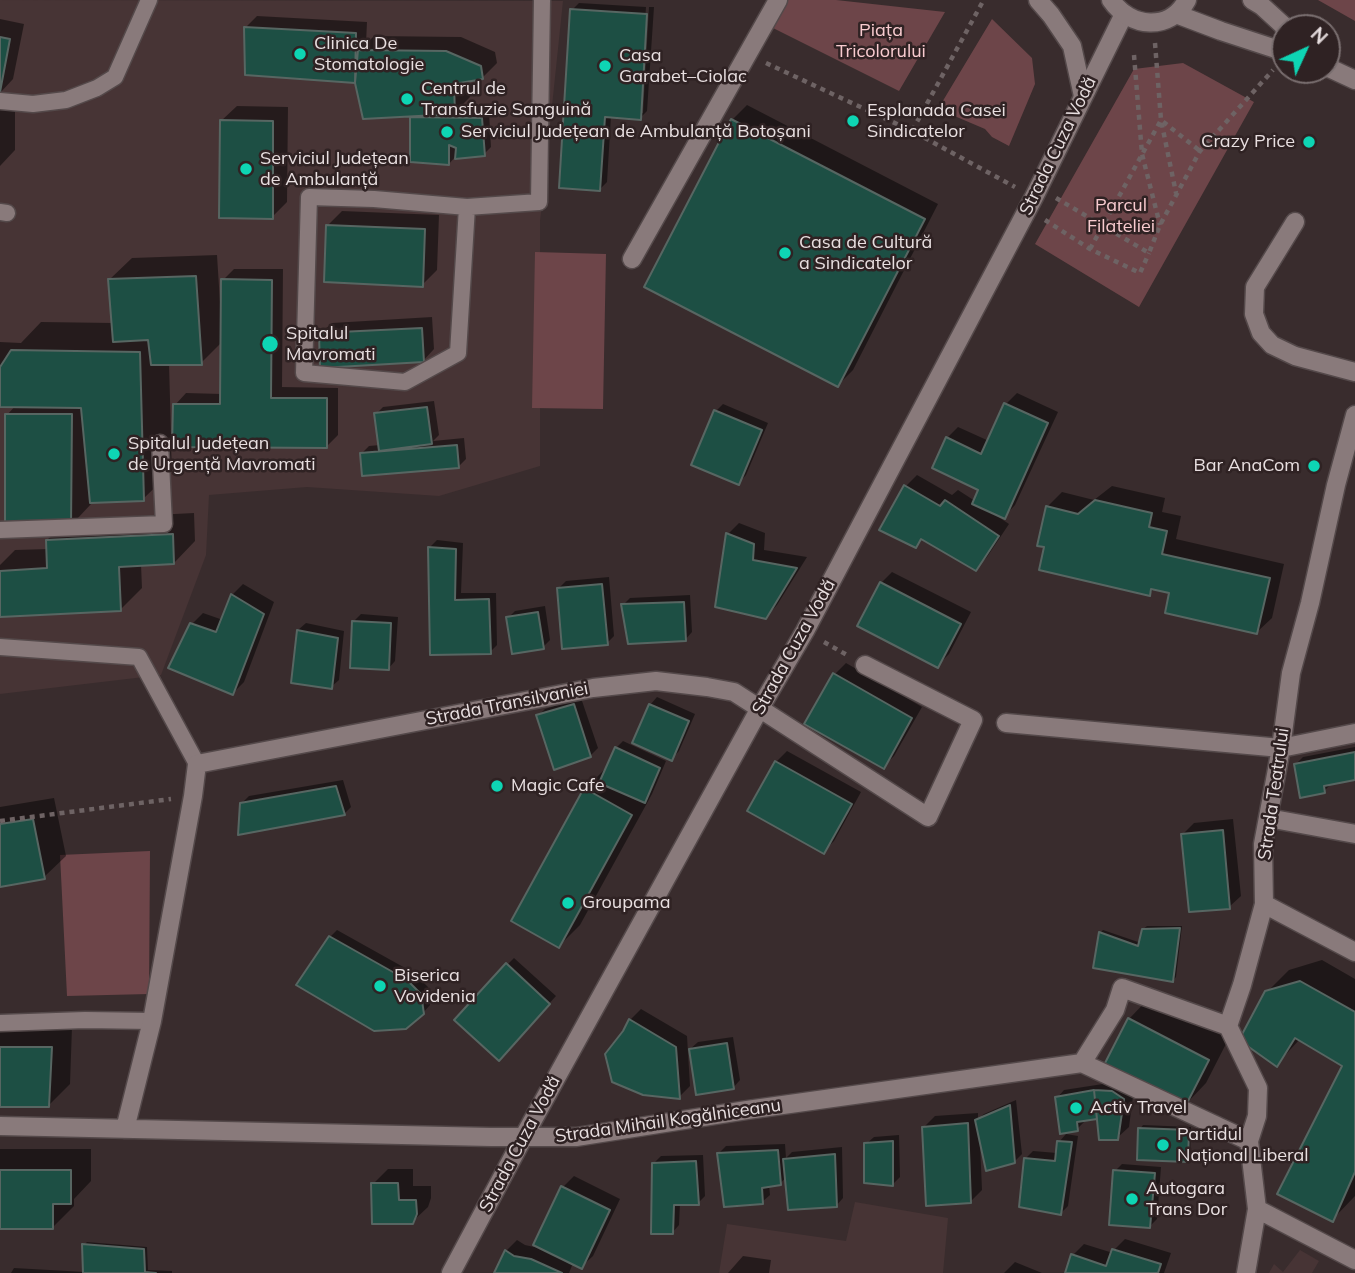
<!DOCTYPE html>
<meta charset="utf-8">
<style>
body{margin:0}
#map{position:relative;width:1355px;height:1273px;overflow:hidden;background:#392c2d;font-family:Mulish,sans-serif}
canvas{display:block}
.north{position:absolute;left:1271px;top:14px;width:70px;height:70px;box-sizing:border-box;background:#2f2223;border:2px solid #796e6f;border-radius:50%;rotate:45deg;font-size:19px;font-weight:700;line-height:28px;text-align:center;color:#e8dfe0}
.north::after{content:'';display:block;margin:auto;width:24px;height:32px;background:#0ed5b4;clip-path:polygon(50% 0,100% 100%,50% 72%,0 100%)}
</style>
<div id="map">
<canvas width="1355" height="1273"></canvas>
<div class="north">N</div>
</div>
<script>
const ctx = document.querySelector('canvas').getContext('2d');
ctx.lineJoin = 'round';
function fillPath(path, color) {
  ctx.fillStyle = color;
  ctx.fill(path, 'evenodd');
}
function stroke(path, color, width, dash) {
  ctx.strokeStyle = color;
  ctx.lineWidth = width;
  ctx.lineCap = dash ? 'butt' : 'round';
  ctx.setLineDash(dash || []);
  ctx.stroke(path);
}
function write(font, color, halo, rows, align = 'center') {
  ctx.font = font + ' Mulish,sans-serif';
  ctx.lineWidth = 5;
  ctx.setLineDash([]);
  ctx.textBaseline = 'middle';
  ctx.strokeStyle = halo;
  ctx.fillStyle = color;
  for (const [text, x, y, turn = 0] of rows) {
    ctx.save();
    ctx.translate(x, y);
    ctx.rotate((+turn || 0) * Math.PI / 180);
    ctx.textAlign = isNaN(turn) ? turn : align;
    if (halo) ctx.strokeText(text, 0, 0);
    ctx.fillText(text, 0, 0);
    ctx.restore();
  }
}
fillPath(new Path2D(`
 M0,0L563,1L540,221V466L439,496L307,487L209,495L206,555L161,675L0,694Z
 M855,1202L948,1218L943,1273H719L727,1224L846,1241Z
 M1300,1250L1319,1261L1312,1273H1269L1274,1264L1283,1272Z`), '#473435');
fillPath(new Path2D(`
 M778,0H836L945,12L899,91L765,24Z
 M1318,0H1355V21Z
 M992,19L1032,58L1035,84L1009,146L992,137L985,129L938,109Z
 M1183,63L1254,102L1139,307L1035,244L1134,69Z
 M535,252L606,254L603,409L532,408Z
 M150,851L149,994L67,996L60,855Z`), '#6d4549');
fillPath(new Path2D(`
 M579,3L646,7L639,113H643L649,7H654L647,111L640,118L611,116L607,182L600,189L572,10Z
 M257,16L367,22L366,44L374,36L461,37L495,52L497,63L482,78L468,80L470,97L456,111L489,112L491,147L484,154L455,157L449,164L412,161V115L357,82L247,74L246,27Z
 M0,19L24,24L13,79L0,93Z
 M747,105L938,204L853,370L838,385L732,120Z
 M237,106L288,107L287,202L272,217L222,120Z
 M0,108H15V150L0,166Z
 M342,211L439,215L437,270L422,285L328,225Z
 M217,255L220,302H223V280L234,269H283L282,387L338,388V435L326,447L171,445L172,471L143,499L92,501V503L77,519L194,513L195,541L174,563L141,564L142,588L121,609L0,615V565L15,550L48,549L47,540L63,525L7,415L16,405H0V342L21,343L41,322L114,323L110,279L132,258ZM222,342V394L186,393L175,405L174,434H171L169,363H201Z
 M432,317L434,349L423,361L320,334L332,323Z
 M1017,393L1058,412L1015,505L1004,517L995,512L994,514L1009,524L987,557L975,569L923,538L915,546L881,529L906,486L917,475L952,495L958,490L975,501L981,489L947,438L958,427L989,441L1006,404Z
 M434,401L439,435L433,441L464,438L466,459L459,466L362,453L369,446L380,445L376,414L383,407Z
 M723,404L768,423L746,475L739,483L716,411Z
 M1112,486L1165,498L1162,512L1181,516L1176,539L1284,564L1272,618L1257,632L1171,592L1155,588L1149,594L1046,546L1047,507L1062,492L1094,500Z
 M739,523L765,533L764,550L807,557L777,605L766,617L717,606L728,534Z
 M437,540L463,543L461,593H496L497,645L490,652L432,654L430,547Z
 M892,572L971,612L949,654L938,665L881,583Z
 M609,577L614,636L607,643L558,589L566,581Z
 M243,584L274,602L244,682L233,693L192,624L203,613L223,620L232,595Z
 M690,595L692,632L685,640L623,605L630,598Z
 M545,606L550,640L543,647L508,618L515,611Z
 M361,614L398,617L395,661L388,669L354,621Z
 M306,623L344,631L339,680L331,687L298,630Z
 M846,663L922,707L894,756L883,767L807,723L835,674Z
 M657,697L695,714L679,751L672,759L650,705Z
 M581,698L598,748L590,756L538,716L545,709Z
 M623,741L666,761L652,794L580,925L559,946L585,789L606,768L616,748Z
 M1355,747V778L1331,784L1324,791L1296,764L1303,757Z
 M787,751L861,792L834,841L823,852L776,762Z
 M343,780L351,807L344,814L241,804L249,796Z
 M54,798L66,856L44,877L0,885V807Z
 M1233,819L1241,896L1229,907L1183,834L1194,823Z
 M1147,926H1182L1176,977L1173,981L1100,933L1103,930L1141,943L1143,929Z
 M337,930L414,973L428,987L430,1005L423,1013L330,937Z
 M514,958L556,996L506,1051L507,965Z
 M1322,960L1355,979V1196L1332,1220L1345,1065L1300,1039L1277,1064L1267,992L1289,970Z
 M1150,997L1229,1038L1206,1083L1185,1105L1129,1019Z
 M641,1009L687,1036L690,1086L679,1097L624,1032L630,1020Z
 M0,1026L72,1027L70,1084L49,1105H0Z
 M733,1037L740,1080L733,1088L689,1050L698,1042Z
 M1107,1080L1134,1088L1129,1127L1117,1138L1098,1118L1084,1119V1122L1077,1129L1057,1098L1064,1090L1103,1084Z
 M1016,1100L1022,1154L1014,1162L980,1143L982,1190L970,1202L923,1128L935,1116L978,1113V1119L984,1114Z
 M1143,1125L1191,1127L1190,1157L1187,1160L1140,1129Z
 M1066,1134L1078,1136L1068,1206L1061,1213L1026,1158L1033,1151L1057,1153L1059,1142Z
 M899,1135L900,1177L893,1184L866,1144L874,1137Z
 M785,1144L786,1158L792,1152L842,1147L843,1198L836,1206L786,1177L780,1184L769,1185L770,1195L762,1202L719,1153L726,1146Z
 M0,1149H91V1181L74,1199V1206L53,1227H0Z
 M703,1155L705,1196L698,1203H680L679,1225L672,1233L653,1164L661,1156Z
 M1122,1164L1161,1167L1157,1219L1150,1226L1115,1171Z
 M388,1169H413V1186H431V1198L428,1207L412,1222L373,1184Z
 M574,1176L620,1199L593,1256L581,1267L573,1263L569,1273H496L506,1251L517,1240L525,1245L534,1247L563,1187Z
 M1125,1239L1171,1253L1164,1273H1067L1073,1255L1084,1244L1113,1253L1114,1250Z
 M87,1242L147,1247L148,1270L172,1271V1273H11L14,1268L85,1272L84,1245Z
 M743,1256L771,1260L769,1273H728Z
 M1015,1262L1042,1273H1004Z`), '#0007');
const building = new Path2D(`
 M570,9L647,14L641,120L605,117L600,191L559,188Z
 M244,27L356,33L355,83L245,75Z
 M0,37L10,39L0,92Z
 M358,50L446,51L481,66L483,79L454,84L455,114L363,119L355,83Z
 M410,117L482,118L485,156L455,159L456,148L449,145V165L410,162Z
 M731,119L925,219L838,387L644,287Z
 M220,120L273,121V219L219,218Z
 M326,225L425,229L423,287L324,282Z
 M196,276L202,365H151L148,340L113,342L108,279Z
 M221,279L272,280L271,398H327V448L172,447L173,404H220Z
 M422,328L424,362L320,368L319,333Z
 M11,350L140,352L144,501L90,503L81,408L0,407V367Z
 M1004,403L1048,423L1005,519L972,504L978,490L932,468L946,437L981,454Z
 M427,407L432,444L379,451L374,413Z
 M714,410L762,430L739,485L691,465Z
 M5,414H72L71,527L5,526Z
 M457,445L459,468L362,476L360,453Z
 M904,485L940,506L945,500L999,536L976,571L921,539L916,548L879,530Z
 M1095,500L1152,513L1149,527L1167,531L1162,554L1270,578L1257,634L1165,613L1169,593L1151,589L1150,596L1039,570L1044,547L1037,546L1046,506L1078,514Z
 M726,533L754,544L753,560L797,568L766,619L715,607Z
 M173,534L174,564L119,567L121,611L0,617V571L47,568L46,540Z
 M428,547L456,549L455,600L489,599L491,654L430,655Z
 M880,582L961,624L938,668L857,626Z
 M602,584L608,645L562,649L557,588Z
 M231,594L264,614L233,695L168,668L190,623L216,632Z
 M684,602L686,641L628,644L621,604Z
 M538,612L544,649L512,654L506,617Z
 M352,621L391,623L389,670L350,668Z
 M297,630L338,638L332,689L291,683Z
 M833,673L912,718L884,769L804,724Z
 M574,704L591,757L554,770L536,715Z
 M649,704L689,721L672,761L632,743Z
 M615,747L660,768L645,803L599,783Z
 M1355,752V780L1324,786L1325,793L1300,798L1294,764Z
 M775,761L852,804L824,854L747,811Z
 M336,786L345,815L238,835L240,803Z
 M584,788L632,815L559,948L511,921Z
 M33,819L45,879L0,887V824Z
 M1223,830L1230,909L1189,912L1181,834Z
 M1180,928L1173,982L1093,968L1099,932L1138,946L1142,929Z
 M329,936L407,980L421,994L424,1014L406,1029L374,1031L296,985Z
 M506,963L550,1004L499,1061L454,1020Z
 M1300,981L1355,1012V1172L1333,1222L1277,1194L1342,1066L1295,1038L1277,1067L1239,1040L1265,991Z
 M1128,1018L1209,1060L1185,1107L1104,1065Z
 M629,1019L676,1047L680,1099L643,1095L612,1082L605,1054L623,1031Z
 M727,1043L734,1089L696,1095L689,1049Z
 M0,1047H52L49,1107H0Z
 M1094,1090L1097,1119L1077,1122L1078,1131L1060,1134L1055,1097Z
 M1094,1090L1112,1091L1124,1099L1118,1140H1099Z
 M1010,1105L1015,1163L986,1171L975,1120Z
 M968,1123L971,1203L926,1206L922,1127Z
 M1138,1128L1189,1130L1188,1162L1137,1160Z
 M893,1141V1186L864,1183V1143Z
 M1057,1141L1072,1142L1061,1215L1019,1207L1024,1158L1055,1161Z
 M778,1150L781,1185L762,1188L763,1204L724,1207L717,1153Z
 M835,1154L837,1207L788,1210L783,1159Z
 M696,1161L699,1205H674L673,1234H651L652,1163Z
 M0,1170H71V1204H53V1229H0Z
 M1113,1170L1155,1173L1150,1228L1109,1225Z
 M371,1183H398L399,1200H416L417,1214L413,1224H372Z
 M561,1186L610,1210L582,1269L533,1245Z
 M82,1244L144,1249L145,1272L156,1273H83Z
 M1112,1249L1161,1264L1158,1273H1065L1071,1254L1106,1266Z
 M505,1250L514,1256L531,1259L562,1273H494Z`);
fillPath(building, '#1d4f44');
stroke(building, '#576662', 2);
const service = new Path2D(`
 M0,101L33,104L66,100L97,88L115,77L149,0
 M467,207L458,353L405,382L304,373L309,197L374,199L467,207L539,202L542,0
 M0,212L7,213
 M0,530L164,524L160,443
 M0,647L139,657L197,764
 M0,1023L85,1020L152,1021`);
const minor = new Path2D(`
 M1295,222L1255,287L1254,314L1261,333L1272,345L1295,356L1355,372
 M632,259L778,0
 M1006,723L1281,748L1355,733
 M1268,818L1355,834
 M1264,904L1355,952
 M1082,1063L1115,1010L1122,988L1228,1026
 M0,1126L491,1137H576L747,1110L1082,1063L1249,1141
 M125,1129L152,1021L193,796L197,764L593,688L656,681L707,687L734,692L928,817L973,720L865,665
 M1257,1209L1355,1260
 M451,1273L523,1138L760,708L805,631L1034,197L1124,14
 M1246,1273L1257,1209L1249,1141L1257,1116L1258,1088L1228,1026L1242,985L1264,904L1263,844L1281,748L1291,673L1310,603L1336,485L1355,415`);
const secondary = new Path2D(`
 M1038,0L1051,15L1072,46L1083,96
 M1111,0C1130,28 1170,32 1187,0
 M1252,0L1262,6L1286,28
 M1176,14L1221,31L1285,52
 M1327,67L1355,80`);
stroke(service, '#54494a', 19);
stroke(minor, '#54494a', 21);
stroke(secondary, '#54494a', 21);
stroke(new Path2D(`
 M982,3L912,131L1015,187
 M1155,43L1161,120L1176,193
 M1134,55L1142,154L1160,225
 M766,63L912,131
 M1056,198L1149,253L1160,225L1200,151L1273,70
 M1045,220L1090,249L1140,273L1149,253
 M1090,249L1161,120L1200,151
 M824,642L847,655
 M0,821L171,799`), '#6e6364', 4.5, [5, 5]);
stroke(service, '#897a7b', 16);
stroke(minor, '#897a7b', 18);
stroke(secondary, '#897a7b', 18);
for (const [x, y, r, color] of [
 [300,54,7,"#0ed5b4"],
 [605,66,7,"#0ed5b4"],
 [407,99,7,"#0ed5b4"],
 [853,121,7,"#0ed5b4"],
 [447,132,7,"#0ed5b4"],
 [1309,142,7,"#0ed5b4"],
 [246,169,7,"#0ed5b4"],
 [785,253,7,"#0ed5b4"],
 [270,344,9,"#0ed5b4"],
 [114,454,7,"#0ed5b4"],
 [1314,466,7,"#0ed5b4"],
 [497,786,7,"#0ed5b4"],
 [568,903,7,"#0ed5b4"],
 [380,986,7,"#0ed5b4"],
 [1076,1108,7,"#0ed5b4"],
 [1163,1145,7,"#0ed5b4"],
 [1132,1199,7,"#0ed5b4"]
]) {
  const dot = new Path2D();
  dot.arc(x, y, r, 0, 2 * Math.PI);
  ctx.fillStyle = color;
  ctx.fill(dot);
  stroke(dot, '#2f2223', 2.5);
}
write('18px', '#f8cbcf', '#2f2223', [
 ["Piața",881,31],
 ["Tricolorului",881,52],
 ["Parcul",1121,206],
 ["Filateliei",1121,227]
]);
write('18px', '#e8dfe0', '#2f2223', [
 ["Clinica De",314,44],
 ["Stomatologie",314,65],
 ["Casa",619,56],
 ["Garabet–Ciolac",619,77],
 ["Centrul de",421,89],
 ["Transfuzie Sanguină",421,110],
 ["Esplanada Casei",867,111],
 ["Sindicatelor",867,132],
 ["Serviciul Județean de Ambulanță Botoșani",461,132],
 ["Crazy Price",1295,142,"right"],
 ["Serviciul Județean",260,159],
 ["de Ambulanță",260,180],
 ["Casa de Cultură",799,243],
 ["a Sindicatelor",799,264],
 ["Spitalul",286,334],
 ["Mavromati",286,355],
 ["Spitalul Județean",128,444],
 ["de Urgență Mavromati",128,465],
 ["Bar AnaCom",1300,466,"right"],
 ["Magic Cafe",511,786],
 ["Groupama",582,903],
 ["Biserica",394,976],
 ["Vovidenia",394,997],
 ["Activ Travel",1090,1108],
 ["Partidul",1177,1135],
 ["Național Liberal",1177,1156],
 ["Autogara",1146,1189],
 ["Trans Dor",1146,1210]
], 'left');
write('18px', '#e8dfe0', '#2f2223', [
 ["Strada Cuza Vodă",1058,146,-64],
 ["Strada Cuza Vodă",794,647,-61],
 ["Strada Transilvaniei",507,704,-11],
 ["Strada Teatrului",1274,794,-82],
 ["Strada Mihail Kogălniceanu",668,1121,-8],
 ["Strada Cuza Vodă",520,1144,-62]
]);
</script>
